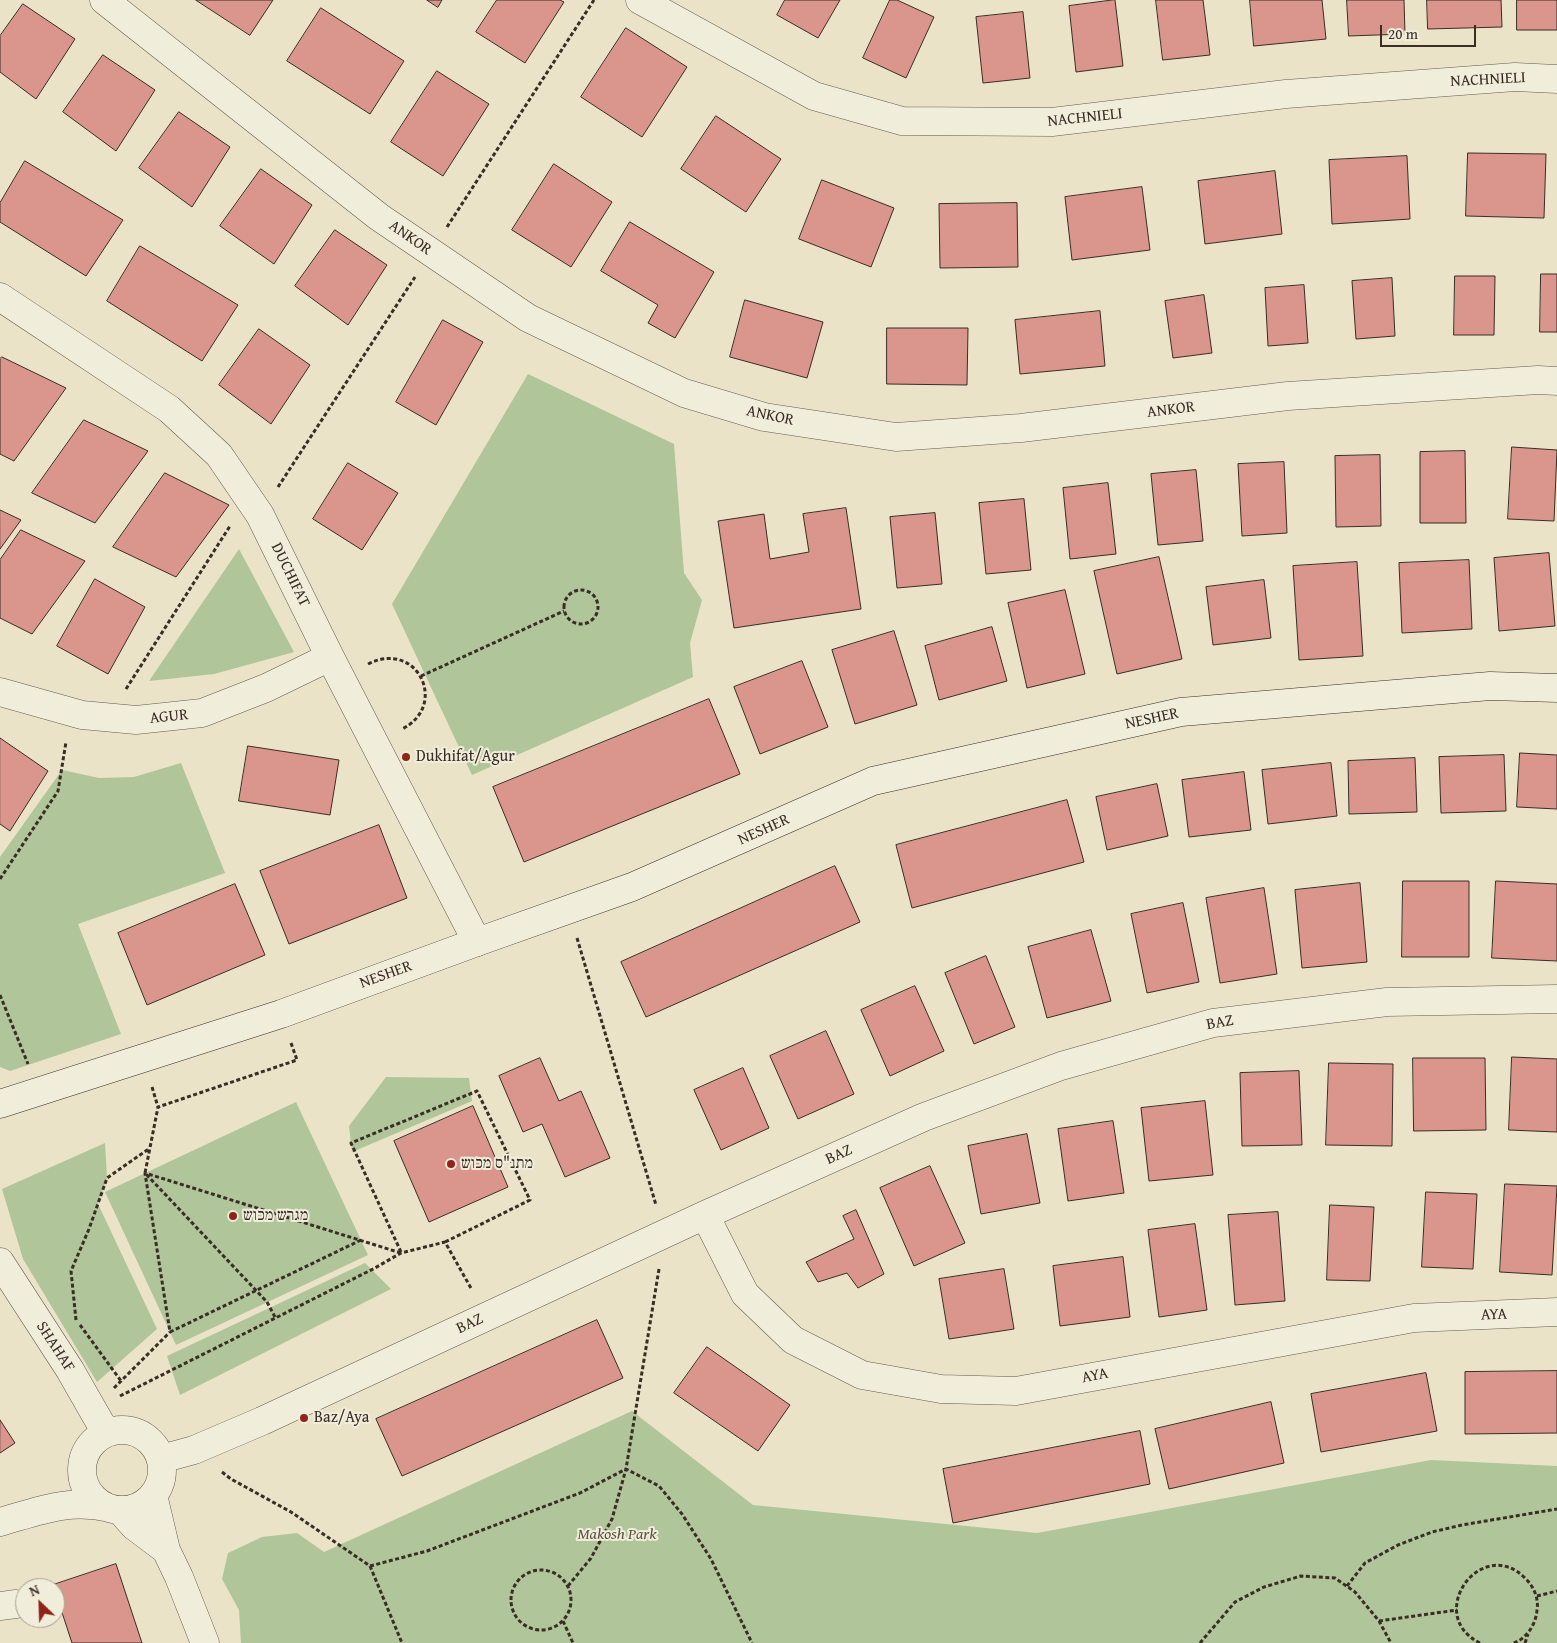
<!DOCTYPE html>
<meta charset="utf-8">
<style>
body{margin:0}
#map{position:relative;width:1557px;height:1643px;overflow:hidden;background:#eae3c7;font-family:"Gentium Book Plus",serif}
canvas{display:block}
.north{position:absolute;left:15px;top:1578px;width:50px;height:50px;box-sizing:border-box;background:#f1eddb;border:1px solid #a7a092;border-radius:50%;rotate:336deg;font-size:14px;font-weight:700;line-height:20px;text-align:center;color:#392d25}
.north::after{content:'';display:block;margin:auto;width:18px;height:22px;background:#8f2418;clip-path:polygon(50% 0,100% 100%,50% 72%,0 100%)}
.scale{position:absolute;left:1380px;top:25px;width:96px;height:22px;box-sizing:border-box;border:2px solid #392d25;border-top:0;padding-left:6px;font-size:15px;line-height:18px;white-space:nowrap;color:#392d25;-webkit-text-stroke:4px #f1eddb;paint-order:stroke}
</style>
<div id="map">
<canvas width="1557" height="1643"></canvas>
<div class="north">N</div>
<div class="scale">20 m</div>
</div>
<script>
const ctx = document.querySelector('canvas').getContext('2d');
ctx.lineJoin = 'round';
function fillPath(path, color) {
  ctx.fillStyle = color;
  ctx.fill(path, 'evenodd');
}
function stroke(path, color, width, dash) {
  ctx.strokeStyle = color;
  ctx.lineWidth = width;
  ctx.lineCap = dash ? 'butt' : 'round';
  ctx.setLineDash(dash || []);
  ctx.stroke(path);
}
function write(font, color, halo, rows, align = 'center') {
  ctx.font = font + ' "Gentium Book Plus","Frank Ruhl Libre",serif';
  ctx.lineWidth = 4;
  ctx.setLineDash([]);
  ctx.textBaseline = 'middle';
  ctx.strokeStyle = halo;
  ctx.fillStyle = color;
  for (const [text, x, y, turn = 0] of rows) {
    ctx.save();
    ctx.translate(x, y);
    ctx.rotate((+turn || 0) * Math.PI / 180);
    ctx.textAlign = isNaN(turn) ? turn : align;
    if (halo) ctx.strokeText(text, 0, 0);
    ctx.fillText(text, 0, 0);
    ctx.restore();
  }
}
fillPath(new Path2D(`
 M528,374L674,444L684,573L702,600L690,643L693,677L472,775L392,604Z
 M239,549L294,652L214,674L149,681Z
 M181,763L225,873L78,924L121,1034L10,1071L0,1067V857L62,770L99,778L134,777Z
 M386,1077L469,1078L472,1101L352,1152L349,1126Z
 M296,1102L368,1255L176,1345L105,1192Z
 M105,1143L107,1178L98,1204L157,1329L97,1382L23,1259L2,1189Z
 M365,1263L391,1289L180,1395L167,1356Z
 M632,1411L753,1505L1037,1533L1431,1460L1557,1466V1643H241L239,1610L222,1579L228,1553L262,1537L297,1533L324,1552Z`), '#b0c59a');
const building = new Path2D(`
 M196,0H273L250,35Z
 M427,0H442L438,7Z
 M497,0H560L564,2L525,63L476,32Z
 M785,0H840L818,38L777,15Z
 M890,0H897L934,17L906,78L863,58Z
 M1115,0L1123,66L1076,72L1069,6Z
 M1156,0H1203L1210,55L1163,60Z
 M1250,0H1322L1326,39L1254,46Z
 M1347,0H1404L1405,34L1349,36Z
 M1427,0H1501L1502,27L1428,29Z
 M1517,0H1557V30H1517Z
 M23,4L75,39L36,99L0,72V36Z
 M321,8L404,61L370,114L287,61Z
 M1023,12L1030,78L983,83L976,17Z
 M626,28L687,67L642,137L581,97Z
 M103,55L155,90L116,151L63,112Z
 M437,71L489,104L443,176L391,142Z
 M179,112L230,147L192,207L139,168Z
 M716,116L781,159L746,212L681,169Z
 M1468,153L1546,154L1544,218L1466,216Z
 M1407,156L1410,219L1332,224L1329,160Z
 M25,161L123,220L86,276L0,222V203Z
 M554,164L612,202L571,267L512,230Z
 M261,169L312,205L274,264L220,226Z
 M1275,171L1282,234L1205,244L1198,181Z
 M822,180L894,208L871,267L799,239Z
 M1142,187L1150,250L1072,260L1065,197Z
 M1017,203L1018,267L940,268L939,204Z
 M630,222L714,272L675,338L648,323L658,305L601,271Z
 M335,230L387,265L348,325L295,286Z
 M140,246L238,305L202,361L107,301Z
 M1541,274H1557V332H1540Z
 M1455,276H1495L1494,335H1454Z
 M1392,278L1395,336L1356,339L1352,281Z
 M1304,285L1308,343L1268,346L1265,288Z
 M1204,295L1212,353L1173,358L1165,301Z
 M745,300L823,322L807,378L730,357Z
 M1100,311L1105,366L1020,374L1015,320Z
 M443,320L483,342L436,425L396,402Z
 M887,328H968L967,385L887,384Z
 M259,329L310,365L271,424L219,385Z
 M2,357L66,388L14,461L0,454V359Z
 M84,420L148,451L95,523L32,493Z
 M1512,447L1557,450L1554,521L1508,519Z
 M1465,451L1466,523H1420V452Z
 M1380,455L1381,526L1336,527L1335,456Z
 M1284,462L1287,533L1242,536L1238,464Z
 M348,463L398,493L362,550L313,519Z
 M1196,470L1203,541L1158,545L1151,474Z
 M165,473L229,505L176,577L113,547Z
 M1108,483L1116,554L1070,559L1063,488Z
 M1024,499L1031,570L986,574L979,503Z
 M846,508L861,609L734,628L718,521L764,514L770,559L809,552L803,514Z
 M0,510L21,520L0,549Z
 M935,513L942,584L897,588L890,517Z
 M21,530L85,561L32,634L0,618V560Z
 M1549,553L1555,626L1499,631L1494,558Z
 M1159,557L1182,659L1117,674L1094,571Z
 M1469,560L1472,629L1402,633L1399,563Z
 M1357,562L1363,656L1299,660L1293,566Z
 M95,579L145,607L108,674L57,646Z
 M1264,580L1271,638L1213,645L1206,587Z
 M1065,590L1085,674L1027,688L1008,603Z
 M992,627L1007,681L939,700L925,646Z
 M894,631L917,705L855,724L832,650Z
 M802,661L828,727L760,754L734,687Z
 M709,699L740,774L524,862L493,787Z
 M0,738L48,771L10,831L0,824Z
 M248,746L339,760L330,815L239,801Z
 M1520,753L1557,755V809L1517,807Z
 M1504,755L1506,811L1441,813L1439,757Z
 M1415,758L1417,812L1349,814L1348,761Z
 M1331,763L1337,816L1268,824L1262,770Z
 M1244,772L1251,830L1189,837L1182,780Z
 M1157,784L1168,836L1107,850L1096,797Z
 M1067,800L1084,862L912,908L896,845Z
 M379,825L407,898L289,944L260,871Z
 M835,866L860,922L646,1017L621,962Z
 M1403,881H1469V957H1402Z
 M1496,881L1557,884V961L1492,958Z
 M1360,883L1367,962L1302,968L1295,890Z
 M235,884L265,955L147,1005L118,933Z
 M1264,888L1277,974L1220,983L1206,898Z
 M1183,903L1199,982L1147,993L1131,914Z
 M1091,930L1111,1001L1047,1018L1028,947Z
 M986,956L1015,1027L974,1044L945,973Z
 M915,986L944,1051L890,1076L861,1010Z
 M826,1031L854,1094L798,1119L770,1056Z
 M1512,1057L1557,1059V1132L1509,1130Z
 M540,1058L559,1101L581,1091L610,1158L565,1177L542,1124L523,1132L499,1076Z
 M1413,1058H1485L1486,1130L1414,1131Z
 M1329,1063L1393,1064L1392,1146L1326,1145Z
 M743,1068L769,1128L721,1150L694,1090Z
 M1299,1071L1302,1145L1242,1146L1240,1073Z
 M1205,1101L1213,1175L1149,1181L1141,1108Z
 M473,1106L508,1187L429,1222L394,1141Z
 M1113,1121L1124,1193L1068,1201L1058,1129Z
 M1027,1134L1040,1203L981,1214L968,1146Z
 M930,1166L965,1243L914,1266L880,1188Z
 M1505,1184L1557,1186L1552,1275L1500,1272Z
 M1426,1192L1477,1194L1473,1269L1422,1267Z
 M1330,1205L1374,1207L1370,1281L1327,1280Z
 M856,1210L884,1274L858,1288L847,1273L818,1282L806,1262L854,1239L843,1216Z
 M1278,1212L1285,1301L1235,1305L1228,1215Z
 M1195,1224L1207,1310L1159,1317L1148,1230Z
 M1123,1257L1130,1317L1060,1326L1053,1266Z
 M1004,1269L1014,1329L949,1339L939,1279Z
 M597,1320L623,1378L402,1476L376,1419Z
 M707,1347L790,1405L758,1451L674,1393Z
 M1557,1371V1433L1465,1434V1372Z
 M1426,1373L1437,1431L1321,1452L1311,1394Z
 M1271,1402L1284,1463L1169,1489L1155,1429Z
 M0,1420L15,1443L0,1453Z
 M1140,1431L1150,1484L953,1523L943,1469Z
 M116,1564L142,1643H72L53,1585Z`);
fillPath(building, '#da958d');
stroke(building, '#392d25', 1);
const street = new Path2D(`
 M104,0L379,217L528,318L684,393L764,417L896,437L1021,428L1288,396L1538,380L1557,381
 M640,0L814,96L902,121L1052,122L1286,94L1515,77L1557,79
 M0,297L169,409L219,455L260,515L330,657L477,942
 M0,692L82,715L136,720L202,713L266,688L330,657
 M705,1215L745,1294L793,1340L862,1375L941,1389L1016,1391L1414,1318L1557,1312
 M0,1262L70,1370L106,1433
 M82 1470a40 40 0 1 1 80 0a40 40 0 1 1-80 0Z
 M161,1459L194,1450L262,1421L705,1215L924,1117L1061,1066L1213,1023L1387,1002L1557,999
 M153,1495L166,1550L179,1577L205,1643
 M120,1510L134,1526L166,1550
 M0,1522C39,1511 69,1498 110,1508
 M0,1606L16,1604`);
const secondary = new Path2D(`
 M0,1104L281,1014L477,942L632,887L873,781L1181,712L1490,686L1557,688`);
stroke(street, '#655a4e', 29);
stroke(secondary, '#392d25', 29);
stroke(new Path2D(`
 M447,227L594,0
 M278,487L415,277
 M564 607a17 17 0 1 1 34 0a17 17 0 1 1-34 0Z
 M368,664C418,639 449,706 402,729
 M421,676L564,611
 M126,689L230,526
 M0,879L58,791L66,742
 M577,938L656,1205
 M0,995L28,1064
 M152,1087L158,1107
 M361,1240L170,1332L145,1173L401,1253
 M401,1252L351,1143L477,1091L530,1200L445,1242
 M659,1269L626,1469L659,1486L682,1514L711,1559L752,1643
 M275,1317L267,1302L145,1173L158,1107L297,1060L291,1043
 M76,1320L71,1271L89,1229L107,1178L150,1148
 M80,1325L121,1381
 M114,1388L170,1332
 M120,1396L375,1268L401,1253L445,1242L472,1290
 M222,1472L231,1479L291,1512L370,1566L402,1643
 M370,1566L427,1551L580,1493L626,1469L612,1519L591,1558L568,1586
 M511 1600a30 30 0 1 1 60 0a30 30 0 1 1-60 0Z
 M1347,1586L1365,1563L1398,1545L1432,1532L1462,1525L1557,1509
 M1537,1596L1557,1591
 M563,1621L573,1643
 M1379,1621L1457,1610
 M1200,1643L1235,1602L1264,1587L1301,1576L1335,1578L1355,1592L1379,1621L1391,1643
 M1480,1643C1423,1615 1482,1533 1526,1579C1534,1587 1539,1599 1537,1610C1536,1624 1527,1638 1514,1643
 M1525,1643L1528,1634`), '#392d25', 3, [4, 2.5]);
stroke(street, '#f1eddb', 28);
stroke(secondary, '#f1eddb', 28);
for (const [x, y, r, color] of [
 [406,757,5,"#8f2418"],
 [451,1164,5,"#8f2418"],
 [233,1216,5,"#8f2418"],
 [304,1418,5,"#8f2418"]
]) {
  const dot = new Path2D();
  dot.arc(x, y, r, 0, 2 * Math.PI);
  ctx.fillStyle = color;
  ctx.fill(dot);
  stroke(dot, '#f1eddb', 2);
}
write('16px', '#392d25', '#f1eddb', [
 ["NACHNIELI",1488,80,-3],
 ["NACHNIELI",1085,118,-6],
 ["ANKOR",410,238,35],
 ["ANKOR",1171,410,-7],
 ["ANKOR",770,416,12],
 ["DUCHIFAT",290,575,64],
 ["AGUR",169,717,-6],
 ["NESHER",1152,719,-12],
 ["NESHER",764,830,-24],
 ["NESHER",386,975,-20],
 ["BAZ",1220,1023,-10],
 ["BAZ",839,1155,-24],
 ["AYA",1494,1315,-2],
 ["BAZ",470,1324,-25],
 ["SHAHAF",55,1347,57],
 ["AYA",1095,1376,-11]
]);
write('16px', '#392d25', '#f1eddb', [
 ["Dukhifat/Agur",416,757],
 ["מתנ\"ס מכוש",461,1164],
 ["מגרש מכוש",243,1216],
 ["Baz/Aya",314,1418]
], 'left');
write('italic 16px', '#575342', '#f1eddb', [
 ["Makosh Park",617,1535]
]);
</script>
